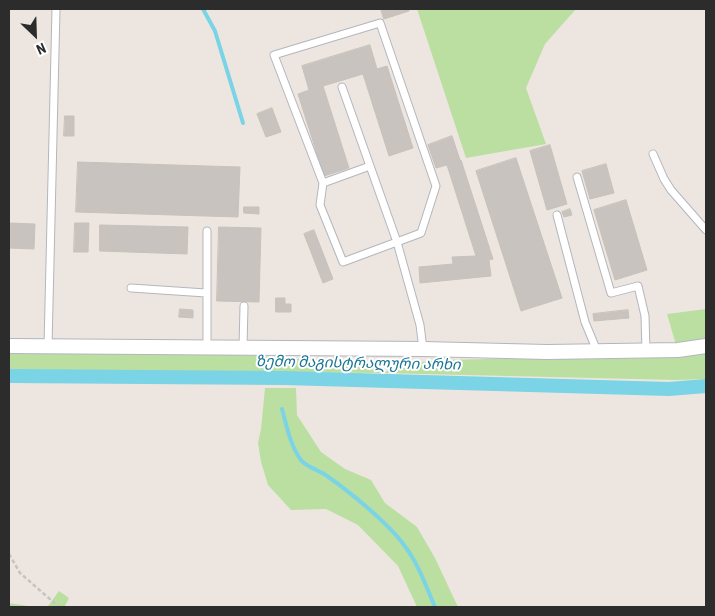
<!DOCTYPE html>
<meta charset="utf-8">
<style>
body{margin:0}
#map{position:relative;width:715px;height:616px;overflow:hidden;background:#ede6e0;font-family:"Roboto Condensed",sans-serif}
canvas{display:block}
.frame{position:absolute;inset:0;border:10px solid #2c2c2c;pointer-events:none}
.north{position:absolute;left:10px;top:10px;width:50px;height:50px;-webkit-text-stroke:4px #fff;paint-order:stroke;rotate:156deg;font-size:14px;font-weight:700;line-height:20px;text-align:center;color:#2c2c2c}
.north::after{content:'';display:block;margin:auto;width:18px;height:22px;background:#2c2c2c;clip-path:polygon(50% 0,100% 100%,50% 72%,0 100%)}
</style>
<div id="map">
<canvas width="715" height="616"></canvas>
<div class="frame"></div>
<div class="north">N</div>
</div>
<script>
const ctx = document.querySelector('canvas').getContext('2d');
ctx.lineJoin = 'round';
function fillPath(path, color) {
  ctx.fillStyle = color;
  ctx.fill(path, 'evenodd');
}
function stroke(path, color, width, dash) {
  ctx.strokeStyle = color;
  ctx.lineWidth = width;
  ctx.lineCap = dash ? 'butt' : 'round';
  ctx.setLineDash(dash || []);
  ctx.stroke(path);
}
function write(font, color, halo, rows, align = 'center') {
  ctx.font = font + ' "Roboto Condensed","Noto Sans Georgian",sans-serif';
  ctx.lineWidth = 4;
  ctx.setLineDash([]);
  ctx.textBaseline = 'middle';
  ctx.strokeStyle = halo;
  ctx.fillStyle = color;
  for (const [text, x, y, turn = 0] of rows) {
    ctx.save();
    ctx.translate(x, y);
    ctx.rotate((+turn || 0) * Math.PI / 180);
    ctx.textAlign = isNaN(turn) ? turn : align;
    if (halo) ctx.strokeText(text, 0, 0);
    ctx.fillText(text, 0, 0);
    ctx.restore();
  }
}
fillPath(new Path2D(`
 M417,9H576L545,44L526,88L546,144L466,158Z
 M706,309V340L676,345L667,314Z
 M9,352C77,353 146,351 214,353C242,354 270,357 298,359C326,360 357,356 382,373C416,358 450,360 486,359C560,357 633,362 706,354V379L677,380L382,373L9,370Z
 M265,388H296L297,415L321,452L345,469L371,480L385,503L417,527L435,558L458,607H417L398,566L358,525L326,509L291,510L268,485L261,462L258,443L261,429Z
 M59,591L69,598L65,606L62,607H9V603L28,606H48Z`), '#bbdfa1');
stroke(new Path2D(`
 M203,9L215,31L243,123
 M282,409C287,427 290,445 301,460C306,467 319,470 327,476C350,492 388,523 404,545C418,563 426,586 435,607`), '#7bd3e6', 4);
stroke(new Path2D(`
 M9,376L284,378L669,389L706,386`), '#7bd3e6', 14);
const building = new Path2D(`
 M381,9H409V11L384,19Z
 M370,45L377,69L387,66L413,148L389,156L363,74L323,86L349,168L324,176L298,94L309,90L302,66Z
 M272,108L281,132L266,137L257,114Z
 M65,116H74V136H64Z
 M452,136L460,160L450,164L461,160L493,259L489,260L491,276L420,283L419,267L453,264L452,257L476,256L447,165L436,168L428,145Z
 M550,145L567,204L547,210L530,151Z
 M516,158L562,298L521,311L476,171Z
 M78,162L240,167L238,217L76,212Z
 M606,164L614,193L590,199L582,171Z
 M626,200L647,270L615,280L594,210Z
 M244,207H259V214L244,213Z
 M570,209L572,215L564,217L562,212Z
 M9,223L35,224L34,249L9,248Z
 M75,223H89L88,252H74Z
 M100,225L188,227L187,254L100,251Z
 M219,227L261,228L259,302L217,301Z
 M314,230L333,279L323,283L304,234Z
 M276,298H285V304H291V312H276Z
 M180,309L193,310V318L179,317Z
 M628,310L629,318L594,321L593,314Z`);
fillPath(building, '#c8c3bf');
stroke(building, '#c8c1b9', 1);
const lane = new Path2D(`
 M342,87L397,242L420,325L423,349
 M653,154L664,179L671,190L706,230
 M577,177L611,293L638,286L645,316L646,351
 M323,183L320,205L343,262L421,233L436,186L380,23L274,55L323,183L370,166
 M557,215L585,322L597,351
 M131,288L206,293
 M48,346L56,9
 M207,347V231
 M243,348L244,306`);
const street = new Path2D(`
 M9,346L423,349L547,352L678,350L706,346`);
stroke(lane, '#b3b6be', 9);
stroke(street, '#b3b6be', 16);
stroke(new Path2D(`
 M9,554L20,573L59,607`), '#c4c4c4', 2.5, [4, 2.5]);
stroke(lane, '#fff', 7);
stroke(street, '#fff', 14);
write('italic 15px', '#187594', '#fff', [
 ["ზემო მაგისტრალური არხი",358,364,1]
]);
</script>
